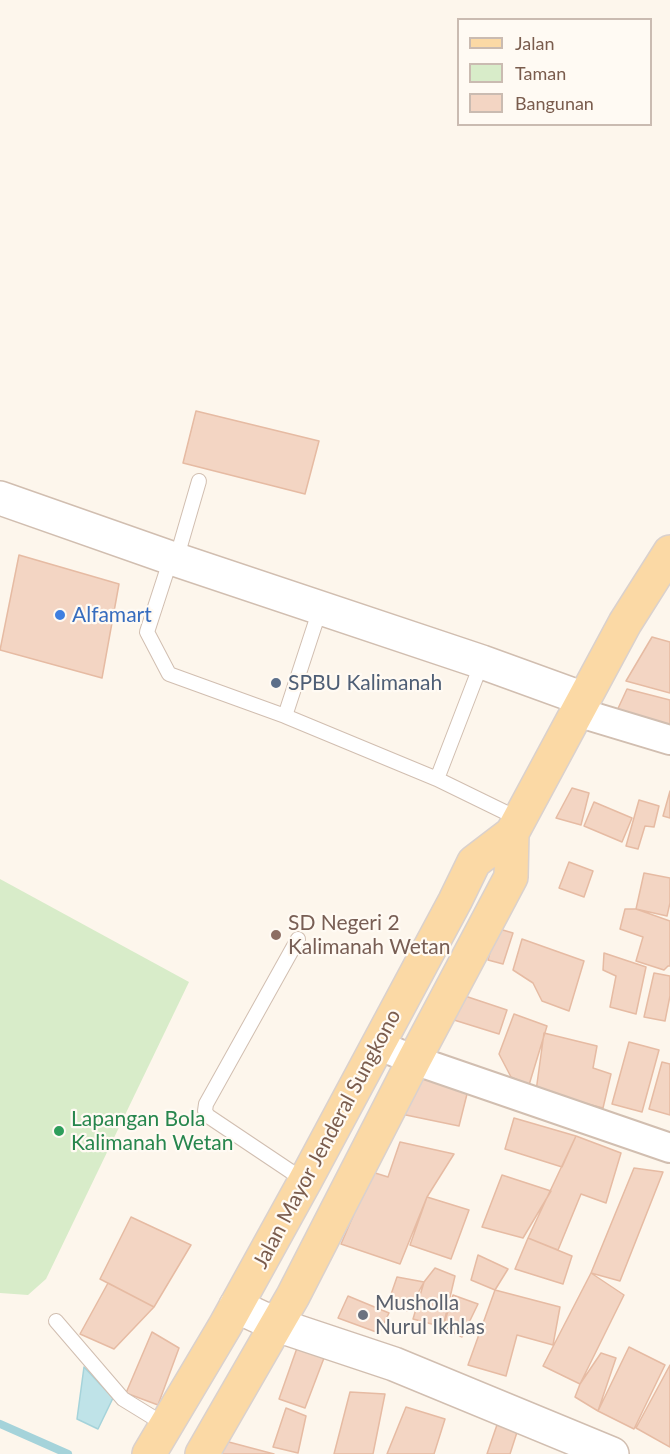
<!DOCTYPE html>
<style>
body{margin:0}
#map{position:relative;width:670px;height:1454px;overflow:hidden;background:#fdf6ec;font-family:Lato,sans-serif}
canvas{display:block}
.legend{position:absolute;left:457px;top:18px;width:195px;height:108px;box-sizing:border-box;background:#fffaf3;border:2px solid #cabbb1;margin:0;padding:8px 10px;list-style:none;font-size:18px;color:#7a5c4d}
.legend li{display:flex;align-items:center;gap:12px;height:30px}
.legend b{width:30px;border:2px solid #cabbb1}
</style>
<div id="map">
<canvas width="670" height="1454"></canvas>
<ul class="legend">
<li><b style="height:8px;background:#fbd9a5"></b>Jalan</li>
<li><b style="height:16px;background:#d8ecc9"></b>Taman</li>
<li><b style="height:16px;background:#f3d5c3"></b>Bangunan</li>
</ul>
</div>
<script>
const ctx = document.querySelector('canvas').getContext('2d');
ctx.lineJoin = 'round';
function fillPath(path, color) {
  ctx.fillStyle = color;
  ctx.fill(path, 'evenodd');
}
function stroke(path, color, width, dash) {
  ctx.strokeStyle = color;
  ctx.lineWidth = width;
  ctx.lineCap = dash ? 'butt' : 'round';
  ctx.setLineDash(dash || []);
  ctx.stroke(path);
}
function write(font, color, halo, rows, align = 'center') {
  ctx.font = font + ' Lato,sans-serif';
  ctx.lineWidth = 4.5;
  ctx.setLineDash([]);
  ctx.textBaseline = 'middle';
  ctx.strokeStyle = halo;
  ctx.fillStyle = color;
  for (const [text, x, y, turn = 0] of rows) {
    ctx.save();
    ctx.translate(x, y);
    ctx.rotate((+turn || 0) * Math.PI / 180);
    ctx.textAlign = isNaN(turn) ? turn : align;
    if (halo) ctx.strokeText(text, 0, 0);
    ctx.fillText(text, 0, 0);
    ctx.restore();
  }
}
fillPath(new Path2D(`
 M0,879L189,982L46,1279L28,1295L0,1293Z`), '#d8ecc9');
const water = new Path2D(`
 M84,1367L113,1398L98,1429L77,1419Z`);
fillPath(water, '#bfe3e8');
stroke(water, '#a5d3da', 1.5);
stroke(new Path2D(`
 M0,1424L68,1454`), '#a5d3da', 8);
const building = new Path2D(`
 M196,411L319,441L305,494L183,463Z
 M19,555L119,584L102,678L0,650Z
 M652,637L670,642V693L626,681Z
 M627,689L670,700V731L615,715Z
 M572,788L589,793L581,825L556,818Z
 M670,791V818L663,816Z
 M639,800L659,806L654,827L645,826L638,849L626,846Z
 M594,802L632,818L622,842L584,826Z
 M569,862L593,871L584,897L559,888Z
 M644,873L670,878V903L667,916L636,909Z
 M625,909H636L670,921V966H668L664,970L636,961L643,937L620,929Z
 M496,928L513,933L503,964L488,960Z
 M522,939L584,961L569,1011L542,1001L533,983L513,970Z
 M604,953L646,967L636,1014L610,1007L616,976L603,970Z
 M654,973L670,976V996L665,1021L644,1017Z
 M462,995L507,1010L499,1034L454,1020Z
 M514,1014L547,1026L529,1085L511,1077L499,1054Z
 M544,1033L597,1046L593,1068L611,1074L603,1108L536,1091Z
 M629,1042L659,1050L642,1112L612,1104Z
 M662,1062L670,1064V1115L649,1109Z
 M418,1068L468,1090L459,1126L401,1114Z
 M514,1118L576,1136L562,1167L505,1149Z
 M576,1136L621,1153L606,1203L581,1194L558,1250L528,1238Z
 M400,1142L454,1154L427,1197L400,1264L341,1244L372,1172L388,1177Z
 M634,1168L663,1172L620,1281L591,1273Z
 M502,1175L551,1191L523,1238L482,1227Z
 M427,1197L469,1210L451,1259L410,1245Z
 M131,1217L191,1245L154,1307L100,1279Z
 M528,1238L572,1256L563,1284L515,1269Z
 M478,1255L508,1269L495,1290L471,1280Z
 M435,1268L455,1276L443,1327L413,1319L424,1282Z
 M591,1273L624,1295L580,1384L543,1366Z
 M397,1277L424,1282L408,1311L387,1306Z
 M108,1283L154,1307L114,1349L80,1334Z
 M495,1290L560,1307L553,1345L517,1335L506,1376L468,1365Z
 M453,1295L478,1304L462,1337L443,1327Z
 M348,1296L389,1313L379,1333L338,1318Z
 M152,1332L179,1348L158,1405L126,1393Z
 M629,1347L665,1365L634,1429L598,1411Z
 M297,1348L324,1358L305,1408L279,1399Z
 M601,1353L616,1358L598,1411L575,1397L580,1384Z
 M670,1365V1447L636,1428Z
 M350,1392L385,1394L373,1454H334Z
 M406,1407L445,1419L434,1454H387Z
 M286,1408L306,1416L298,1453L273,1447Z
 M499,1419L519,1426L510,1454H487Z
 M225,1441L274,1454H222Z`);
fillPath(building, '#f3d5c3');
stroke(building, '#e6bba3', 1.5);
const service = new Path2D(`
 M171,558L147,632L169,674L285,716L437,779L519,819
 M176,560L199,481
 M285,716L320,609
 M437,779L482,662
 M298,939L206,1104L205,1111L208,1116L305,1181
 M56,1321L123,1399L167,1426`);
const minor = new Path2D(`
 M577,712L670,740
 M378,1045L414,1060L670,1148`);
const tertiary = new Path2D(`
 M0,498L171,558L482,662L584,699
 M236,1306L277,1325L394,1364L612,1454`);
const primary = new Path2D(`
 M149,1454L225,1326L305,1181L455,901L474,862L512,833L625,623L670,552
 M202,1454L293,1296L414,1060L511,877L512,833`);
stroke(service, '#d1beb0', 16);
stroke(minor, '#d1beb0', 32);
stroke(tertiary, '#d1beb0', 36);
stroke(primary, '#dad1cd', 36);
stroke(service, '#fff', 14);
stroke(minor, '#fff', 28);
stroke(tertiary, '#fff', 33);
stroke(primary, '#fbd9a5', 33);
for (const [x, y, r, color] of [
 [60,615,6,"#3f7fe0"],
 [276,683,6,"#5c6f8a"],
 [276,935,6,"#8d6e63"],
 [59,1131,6,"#2e9e5b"],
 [363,1315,6,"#6b7280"]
]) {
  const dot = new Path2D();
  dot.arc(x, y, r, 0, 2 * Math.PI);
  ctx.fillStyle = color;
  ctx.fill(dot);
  stroke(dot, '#fffaf3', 2);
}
write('21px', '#366cbe', '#fffaf3', [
 ["Alfamart",72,615]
], 'left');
write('21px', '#4e5e75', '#fffaf3', [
 ["SPBU Kalimanah",288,683]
], 'left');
write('21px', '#785e54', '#fffaf3', [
 ["SD Negeri 2",288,923],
 ["Kalimanah Wetan",288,947]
], 'left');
write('21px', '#27864d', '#fffaf3', [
 ["Lapangan Bola",71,1119],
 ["Kalimanah Wetan",71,1143]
], 'left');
write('21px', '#7a5c4d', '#fffaf3', [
 ["Jalan Mayor Jenderal Sungkono",327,1139,-62]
]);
write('21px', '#5b616d', '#fffaf3', [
 ["Musholla",375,1303],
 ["Nurul Ikhlas",375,1327]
], 'left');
</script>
